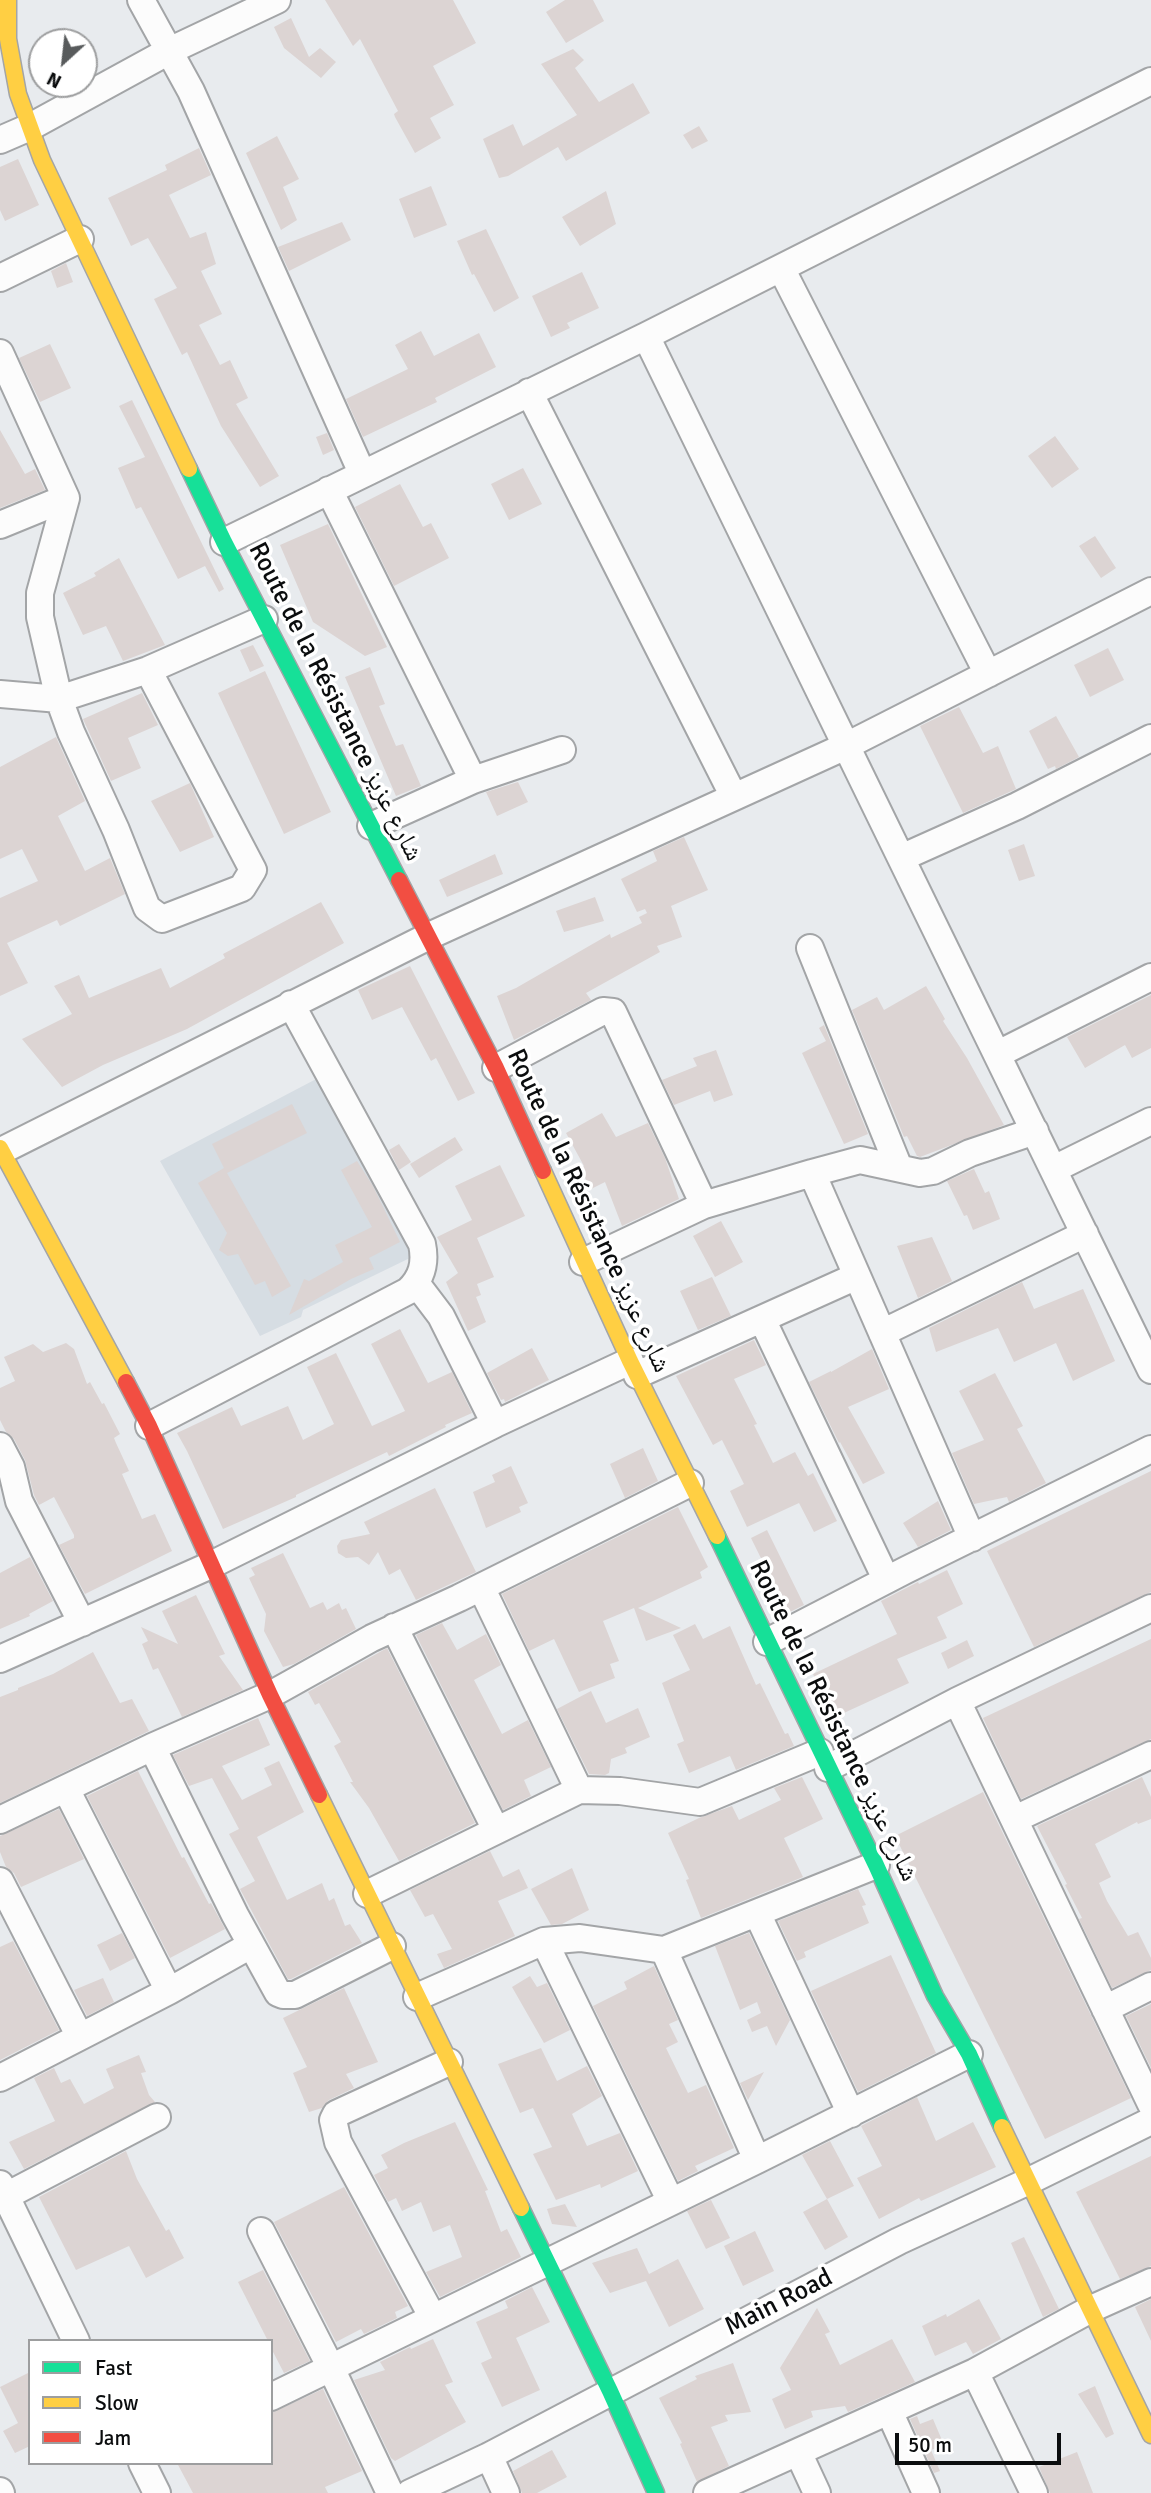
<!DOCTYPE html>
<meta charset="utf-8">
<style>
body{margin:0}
#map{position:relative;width:1151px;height:2493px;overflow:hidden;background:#e8ebee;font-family:Signika,sans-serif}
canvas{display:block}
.legend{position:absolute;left:28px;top:2339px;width:245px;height:126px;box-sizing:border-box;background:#fff;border:2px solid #9d9e9f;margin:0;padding:9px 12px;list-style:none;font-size:21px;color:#0b0d0e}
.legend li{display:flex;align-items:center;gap:14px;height:35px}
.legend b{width:35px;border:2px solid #9d9e9f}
.north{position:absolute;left:28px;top:28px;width:70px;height:70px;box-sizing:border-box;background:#fff;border:2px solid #9d9e9f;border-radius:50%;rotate:207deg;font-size:19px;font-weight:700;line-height:28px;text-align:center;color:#0b0d0e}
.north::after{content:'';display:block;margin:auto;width:24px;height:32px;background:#585b5c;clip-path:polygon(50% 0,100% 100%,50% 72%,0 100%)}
.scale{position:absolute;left:895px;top:2433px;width:166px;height:32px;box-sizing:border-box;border:4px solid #0b0d0e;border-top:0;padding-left:9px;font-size:21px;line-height:24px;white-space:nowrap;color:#0b0d0e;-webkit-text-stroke:5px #fff;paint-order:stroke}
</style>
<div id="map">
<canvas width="1151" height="2493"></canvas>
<ul class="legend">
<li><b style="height:9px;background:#16e098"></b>Fast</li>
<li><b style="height:9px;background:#ffcf43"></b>Slow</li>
<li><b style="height:9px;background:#f24e42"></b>Jam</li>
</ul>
<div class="north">N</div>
<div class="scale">50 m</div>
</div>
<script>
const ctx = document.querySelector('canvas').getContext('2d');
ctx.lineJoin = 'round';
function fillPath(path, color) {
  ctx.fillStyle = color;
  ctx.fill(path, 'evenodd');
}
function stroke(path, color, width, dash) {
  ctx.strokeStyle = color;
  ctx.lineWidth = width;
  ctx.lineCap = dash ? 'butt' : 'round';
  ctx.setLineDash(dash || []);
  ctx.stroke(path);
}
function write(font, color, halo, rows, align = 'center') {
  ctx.font = font + ' Signika,"Noto Naskh Arabic",sans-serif';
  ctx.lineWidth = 7;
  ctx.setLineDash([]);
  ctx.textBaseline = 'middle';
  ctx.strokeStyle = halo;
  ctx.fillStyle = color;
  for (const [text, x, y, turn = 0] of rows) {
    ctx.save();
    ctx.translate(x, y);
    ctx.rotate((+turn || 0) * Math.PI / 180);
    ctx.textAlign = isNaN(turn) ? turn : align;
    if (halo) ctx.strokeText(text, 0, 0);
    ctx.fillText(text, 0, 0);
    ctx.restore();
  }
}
fillPath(new Path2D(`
 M320,1077L414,1256L303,1310L301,1317L260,1336L160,1161Z`), '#d6dde3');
fillPath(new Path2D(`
 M325,0H453L476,43L433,66L454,105L430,118L441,138L415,153L395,117L394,114L398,111L360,39L353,46Z
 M565,0H593L604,21L566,43L546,12Z
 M291,18L309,57L320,48L336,62L321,78L284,48L274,27Z
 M573,49L584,60L575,68L599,102L633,83L650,113L566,161L558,147L508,176L499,178L483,139L513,124L523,146L577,115L541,64Z
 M699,126L708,141L692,149L683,135Z
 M277,136L299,179L283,187L297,220L281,230L246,153Z
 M199,148L211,175L169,195L190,238L206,232L216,264L201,271L222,314L199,325L220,365L230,360L248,398L236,404L279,476L260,487L221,426L187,352L182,355L154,299L177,288L148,238L131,246L108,198L167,170L165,165Z
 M18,159L39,205L5,221L0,210V167Z
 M431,186L447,225L414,238L399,199Z
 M606,191L616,224L580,246L562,217Z
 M342,222L351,240L289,271L278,247Z
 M486,229L519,298L494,312L474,274L472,275L457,241Z
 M66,263L73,282L57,288L51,271Z
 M582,272L599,308L567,323L570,328L551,337L532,296Z
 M421,331L434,356L479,333L496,367L435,398L437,402L363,437L346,399L408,369L395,345Z
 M50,344L71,388L40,402L19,358Z
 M132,400L224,589L219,592L205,566L178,579L141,507L136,509L118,468L145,457L119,406Z
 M0,430L25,474L35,469L45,490L0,508Z
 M327,433L334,450L323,455L316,437Z
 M1055,436L1079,469L1052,488L1028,456Z
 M523,468L542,504L509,520L491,484Z
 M400,484L423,527L431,523L449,558L394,586L355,507Z
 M328,524L387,647L365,656L313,622L280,545Z
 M1095,536L1116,568L1101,578L1079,546Z
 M119,558L165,645L123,661L106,626L83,635L63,593L96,576L94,573Z
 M253,645L264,666L250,672L240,650Z
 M1108,648L1124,680L1090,697L1074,665Z
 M370,667L385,704L379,706L396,746L403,744L421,786L396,796L345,677Z
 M265,671L331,812L284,834L218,693Z
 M142,693L158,725L128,738L141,768L111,781L83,719Z
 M959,707L983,753L998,746L1016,789L963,813L920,726Z
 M1056,716L1079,757L1056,769L1055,766L1048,769L1029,731Z
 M56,737L85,801L58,816L85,871L110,858L125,894L60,926L57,920L7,943L28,983L0,996V898L38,881L22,849L0,859V767Z
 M518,782L528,802L497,816L486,792Z
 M190,783L214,837L180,852L151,801Z
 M684,837L708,890L671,906L682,937L657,946L660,952L586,993L591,1000L514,1040L497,996L516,988L610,934L611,938L642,923L639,917L647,913L645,909L637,912L621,879L657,861L653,851Z
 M1024,844L1035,876L1019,881L1008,850Z
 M495,854L503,874L447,897L439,880Z
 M595,897L604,921L564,932L556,911Z
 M321,902L344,943L187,1029L103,1065L62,1087L22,1039L72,1014L54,986L79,975L89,998L161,968L170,988L225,958L223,954Z
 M410,966L475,1093L458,1101L436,1058L431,1061L402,1007L372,1020L358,990Z
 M926,986L945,1019L943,1021L967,1058L1004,1125L920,1157L917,1156L907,1136L904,1137L852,1010L877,997L884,1010Z
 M1151,995V1048L1132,1058L1125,1045L1085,1068L1067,1037Z
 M824,1025L868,1134L844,1144L802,1053L826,1041L819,1028Z
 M716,1050L733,1095L714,1102L710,1091L674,1105L662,1080L697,1066L693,1058Z
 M292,1104L307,1133L227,1173L291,1286L272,1297L265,1281L255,1285L238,1254L228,1256L219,1250L227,1233L198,1183L224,1168L212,1144Z
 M602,1113L616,1137L648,1123L665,1158L679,1199L622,1226L605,1182L591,1189L580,1168L584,1166L566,1133Z
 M455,1137L463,1150L419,1178L410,1164Z
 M399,1144L411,1162L399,1170L389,1150Z
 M357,1161L373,1186L400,1242L369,1258L374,1269L351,1279L289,1315L304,1279L309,1281L343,1262L335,1245L372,1227L341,1170Z
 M500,1165L525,1216L477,1238L494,1277L477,1284L481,1295L476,1297L486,1322L468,1331L446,1282L458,1273L437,1237L472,1220L455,1186Z
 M974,1169L985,1193L989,1191L1000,1219L973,1230L967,1215L964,1216L947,1181Z
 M721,1221L743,1262L715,1277L693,1236Z
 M932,1237L952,1281L918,1298L897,1246Z
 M712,1277L731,1316L698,1330L680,1291Z
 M1022,1282L1034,1309L1083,1289L1115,1361L1073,1381L1056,1343L1014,1362L998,1328L936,1352L929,1328Z
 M400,1329L428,1383L452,1372L472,1413L445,1425L446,1427L389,1456L387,1452L296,1495V1497L223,1529L187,1451L177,1433L232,1407L241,1426L288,1406L303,1440L334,1424L307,1367L336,1353L372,1426L405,1411L371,1344Z
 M754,1340L766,1365L734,1379L757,1424L754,1425L773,1463L795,1452L808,1476L813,1473L837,1521L814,1532L799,1503L747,1527L730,1491L744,1484L722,1440L713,1445L676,1376Z
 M66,1343L74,1349L87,1384L90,1382L102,1404L104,1403L120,1434L114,1438L116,1443L129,1471L122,1474L142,1519L155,1514L172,1551L85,1594L59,1545L74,1538V1535L54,1497L39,1505L34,1495L25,1460L14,1439L6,1432L0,1420V1388L15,1381L4,1357L33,1344L43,1352Z
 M532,1348L549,1380L505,1402L504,1399L501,1400L487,1373Z
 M872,1349L889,1389L848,1407L885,1473L863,1484L840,1442L839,1443L809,1382L831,1371V1372Z
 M995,1373L1023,1426L1017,1429L1046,1483L1009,1502L1007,1497L974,1504L952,1453L984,1440L959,1391Z
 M643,1448L658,1481L625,1498L610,1464Z
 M511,1466L528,1503L519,1507L521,1512L486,1528L473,1492L495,1482L492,1475Z
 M1151,1471V1592L1034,1647L987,1551Z
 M435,1488L476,1572L416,1600L400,1569L389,1575L378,1552L369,1565L358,1557L346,1558L338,1553L337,1546L341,1540L370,1534L364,1522Z
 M938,1501L951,1530L918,1547L903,1523Z
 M678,1507L708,1567L700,1572L702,1578L638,1608L681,1628L646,1641L634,1608L603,1621L619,1661L610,1664L615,1678L579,1692L554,1639L529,1651L502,1594Z
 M767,1530L804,1605L788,1613L751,1538Z
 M283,1553L310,1608L323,1602L327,1610L339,1603L342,1610L346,1608L356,1629L294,1664L283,1667L264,1631L266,1614L249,1578L255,1575L251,1568Z
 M30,1557L53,1601L29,1614L30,1616L0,1629V1573Z
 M947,1570L963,1604L937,1617L947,1638L897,1659L909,1683L833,1718L813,1674L897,1634L881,1601L918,1582L919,1584Z
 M196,1595L225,1654L219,1656L243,1690L182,1717L158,1668L153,1670L142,1644L148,1641L141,1627L178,1644L162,1611Z
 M442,1623L457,1650L486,1634L501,1665L474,1680L502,1734L528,1720L551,1767L524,1780L531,1796L503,1810L416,1635Z
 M695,1624L703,1639L730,1626L756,1685L760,1683L785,1734L788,1733L794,1746L736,1770L730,1756L689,1773L677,1744L684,1741L662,1683L690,1670L673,1635Z
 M1151,1639V1739L1021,1799L983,1718Z
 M967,1640L974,1656L948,1669L941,1653Z
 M387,1648L475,1823L399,1861L369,1808L350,1782H353L334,1746L341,1742L319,1703L315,1705L308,1692Z
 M93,1652L120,1703L132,1699L149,1731L0,1803V1697L18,1690V1688L53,1674Z
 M591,1691L606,1723L638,1708L650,1737L625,1748L627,1753L611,1759L609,1773L605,1775L589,1774L557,1709Z
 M258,1718L270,1745L222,1766L242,1800L272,1785L264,1768L279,1761L304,1812L257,1837L287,1900L322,1883L329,1901L334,1898L345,1926L350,1924L362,1943L291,1979H288L240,1889L255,1881L229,1834L239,1829L212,1778L189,1786L173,1755Z
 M138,1771L182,1858L184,1857L209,1904L211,1903L225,1929L170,1958L87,1796Z
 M802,1777L823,1819L784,1838L803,1877L701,1918L686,1880L689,1879L668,1833L699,1818L732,1806L739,1820L781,1800L774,1788Z
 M1142,1777L1151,1797V1819L1138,1824L1137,1822L1095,1844L1111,1877L1099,1883L1107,1901L1128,1936L1138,1932L1151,1958V1970L1112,1988L1079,1919L1082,1918L1065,1885L1067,1884L1037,1826Z
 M983,1792L1131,2098L1045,2139L895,1836Z
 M59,1809L84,1859L21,1887L14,1873L6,1867L0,1852V1836Z
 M490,1851L503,1877L519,1869L528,1888L498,1901L515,1936L444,1968L437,1954L452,1949L433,1914L425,1917L410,1890Z
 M572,1868L589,1910L562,1924L551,1925L531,1889Z
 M858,1889L866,1905L862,1906L869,1923L804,1952L806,1957L797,1961L778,1921Z
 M122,1933L135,1958L110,1971L97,1945Z
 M749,1933L790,2020L776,2046L767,2026L752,2032L747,2020L761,2013L757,2002L740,2010L715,1946Z
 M13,1941L59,2030L0,2060V1947Z
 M891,1955L936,2053L858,2092L811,1991Z
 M654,1966L678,2020L669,2024L678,2042L666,2048L688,2093L706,2085L734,2148L695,2166L698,2171L678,2181L593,2006L627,1989L624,1982Z
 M530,1976L537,1987L547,1983L570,2030L544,2043L512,1987Z
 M103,1978L114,2002L87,2016L74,1990Z
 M344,1988L378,2062L346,2074L354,2088L329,2100L322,2108L309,2112L293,2073L307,2067L283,2018Z
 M1151,2004V2068L1126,2016Z
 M541,2048L557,2081L587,2066L602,2096L572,2114L587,2146L620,2133L638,2171L601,2188L600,2184L556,2200L533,2154L552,2147L533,2108L520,2113L498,2064Z
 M139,2055L146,2072L141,2073L149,2095L155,2102L24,2169L9,2142L55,2121L34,2078L54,2068L61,2083L70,2079L84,2104L114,2088L106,2069Z
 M764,2072L748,2100L740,2083Z
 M917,2097L936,2141L973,2122L996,2167L921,2201L919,2198L879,2219L857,2178L882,2166L861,2126Z
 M455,2122L488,2190L485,2191L501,2232L507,2229L521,2257L440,2297L426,2272L462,2257L450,2225L433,2232L421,2202L402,2211L396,2198L388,2202L374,2175L388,2168L381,2155L404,2143Z
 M830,2141L854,2186L827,2199L802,2155Z
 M126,2151L137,2179L166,2231L169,2229L184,2258L146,2278L129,2246L76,2270L39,2197Z
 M1151,2156V2266L1120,2279L1076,2192Z
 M344,2187L408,2306L395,2312L397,2318L364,2334L361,2329L336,2342L274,2222Z
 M827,2199L848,2237L825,2250L803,2212Z
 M711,2200L730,2238L706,2249L687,2211Z
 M565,2204L577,2227L552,2224L547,2209Z
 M755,2231L774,2271L743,2286L724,2246Z
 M1024,2237L1059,2309L1043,2317L1011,2243Z
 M637,2248L649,2274L678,2259L704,2309L669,2327L646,2281L610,2293L592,2263Z
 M263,2270L310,2361L284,2373L271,2348V2341H268L238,2282Z
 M532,2287L550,2322L516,2338L540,2390L502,2407L481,2363L492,2358L476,2322L508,2308L505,2301Z
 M979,2299L1001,2339L973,2354L966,2342L935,2356L922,2326L946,2314L947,2317Z
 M1151,2299V2341L1135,2307Z
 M817,2308L830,2332L825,2334L840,2365L892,2339L915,2382L848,2412L845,2406L811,2411L813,2417L785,2429L772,2399L791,2390L780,2368Z
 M433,2339L453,2382L445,2385L466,2422L395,2461L391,2458L354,2380L385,2370L380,2362L410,2347L411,2349Z
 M733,2363L751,2412L725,2415L728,2421L711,2427L729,2466L697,2482L680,2444L682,2443L659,2398L697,2379L695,2376Z
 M30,2372V2446L15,2453L3,2431L18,2423L0,2387Z
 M1095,2386L1114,2434L1106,2438L1078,2394Z
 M323,2389L362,2471L325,2487L328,2493H193L177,2463H271V2413Z
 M917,2416L920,2424L933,2419L944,2445L931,2450L940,2471L934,2473L910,2419Z
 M552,2450L567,2477L537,2493H522L513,2471Z
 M1077,2452L1093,2493H1050L1039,2467Z`), '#dcd4d3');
const street = new Path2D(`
 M141,0L191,91L362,473
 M0,140L30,127L169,51L277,0
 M781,268L988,674
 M0,278L80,239
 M646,336L1151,1370
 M0,353L66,498L40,593V617L59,699L71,732L116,830L147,908L162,919L242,888L253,870L148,670
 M529,392L734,797
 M329,490L473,780
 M0,525L66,498
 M224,542L646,336L1151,81
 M0,694L59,699L148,670L264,619
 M371,826L473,780L562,750
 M901,858L1017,806L1151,738
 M810,948L899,1168
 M998,1054L1151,977
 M496,1068L603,1011L613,1012L704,1205
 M1,1151L429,936L846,746L1151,591
 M1054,1169L1151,1121
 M812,1173L972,1538
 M583,1262L704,1205L812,1173L860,1160L920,1173L933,1171L970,1153L1035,1131
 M416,1283L441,1316L495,1424
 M762,1319L886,1579
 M882,1333L1085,1234
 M637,1375L857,1276
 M149,1426L408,1291C422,1278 426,1263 422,1244L291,1004
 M0,1446L11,1467L19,1501L82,1623
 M481,1587L579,1790
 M394,1627L496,1830
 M767,1642L906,1570L1151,1449
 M0,1659L211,1565L495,1424L630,1361
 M957,1701L1151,2104
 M152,1747L235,1915L278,1993L283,1995H295L392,1946
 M828,1768L957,1701L1151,1608
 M66,1789L169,1991
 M1015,1819L1151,1755
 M0,1820L152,1747L270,1695L372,1638L459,1598L690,1483
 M0,1881L79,2035
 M367,1894L579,1790L620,1791L700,1802L820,1752
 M757,1913L851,2114
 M544,1941L671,2202
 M664,1950L876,1865
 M417,1997L544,1941L580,1938L664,1950L757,2160
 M1105,2009L1151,1986
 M0,2078L169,1991L251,1945
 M0,2184L76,2341
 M6,2196L157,2117
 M261,2231L331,2368L390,2493
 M433,2318L338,2142L333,2120L336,2114L449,2062
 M975,2372L1034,2493
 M271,2397L757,2160L969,2054
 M889,2411L926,2493
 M798,2452L817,2493
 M489,2456L506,2493
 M142,2463L157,2493
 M0,2491L1,2493
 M410,2493L489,2456L899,2241L1027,2182L1151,2121
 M707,2493L975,2372L1091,2309L1151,2282`);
const fast = new Path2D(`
 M189,469L224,542L399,880
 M717,1536L876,1865L935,1996L969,2054L1002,2127
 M521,2208L610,2391L656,2493`);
const slow = new Path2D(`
 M8,0V39L18,94L42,160L189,469
 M0,1148L126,1382
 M543,1171L630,1361L717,1536
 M319,1795L521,2208
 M1002,2127L1151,2435`);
const jam = new Path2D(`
 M399,880L496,1068L543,1171
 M126,1382L149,1426L270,1695L319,1795`);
stroke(street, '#a3a5a7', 30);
stroke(fast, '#a3a5a7', 19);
stroke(slow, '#a3a5a7', 19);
stroke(jam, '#a3a5a7', 19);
stroke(street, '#fcfcfc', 26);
stroke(fast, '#16e098', 16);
stroke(slow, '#ffcf43', 16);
stroke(jam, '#f24e42', 16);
write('26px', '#0b0d0e', '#fff', [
 ["Route de la Résistance شارع عزيز",335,702,63],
 ["Route de la Résistance شارع عزيز",588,1211,65],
 ["Route de la Résistance شارع عزيز",833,1721,64],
 ["Main Road",779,2303,-27]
]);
</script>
